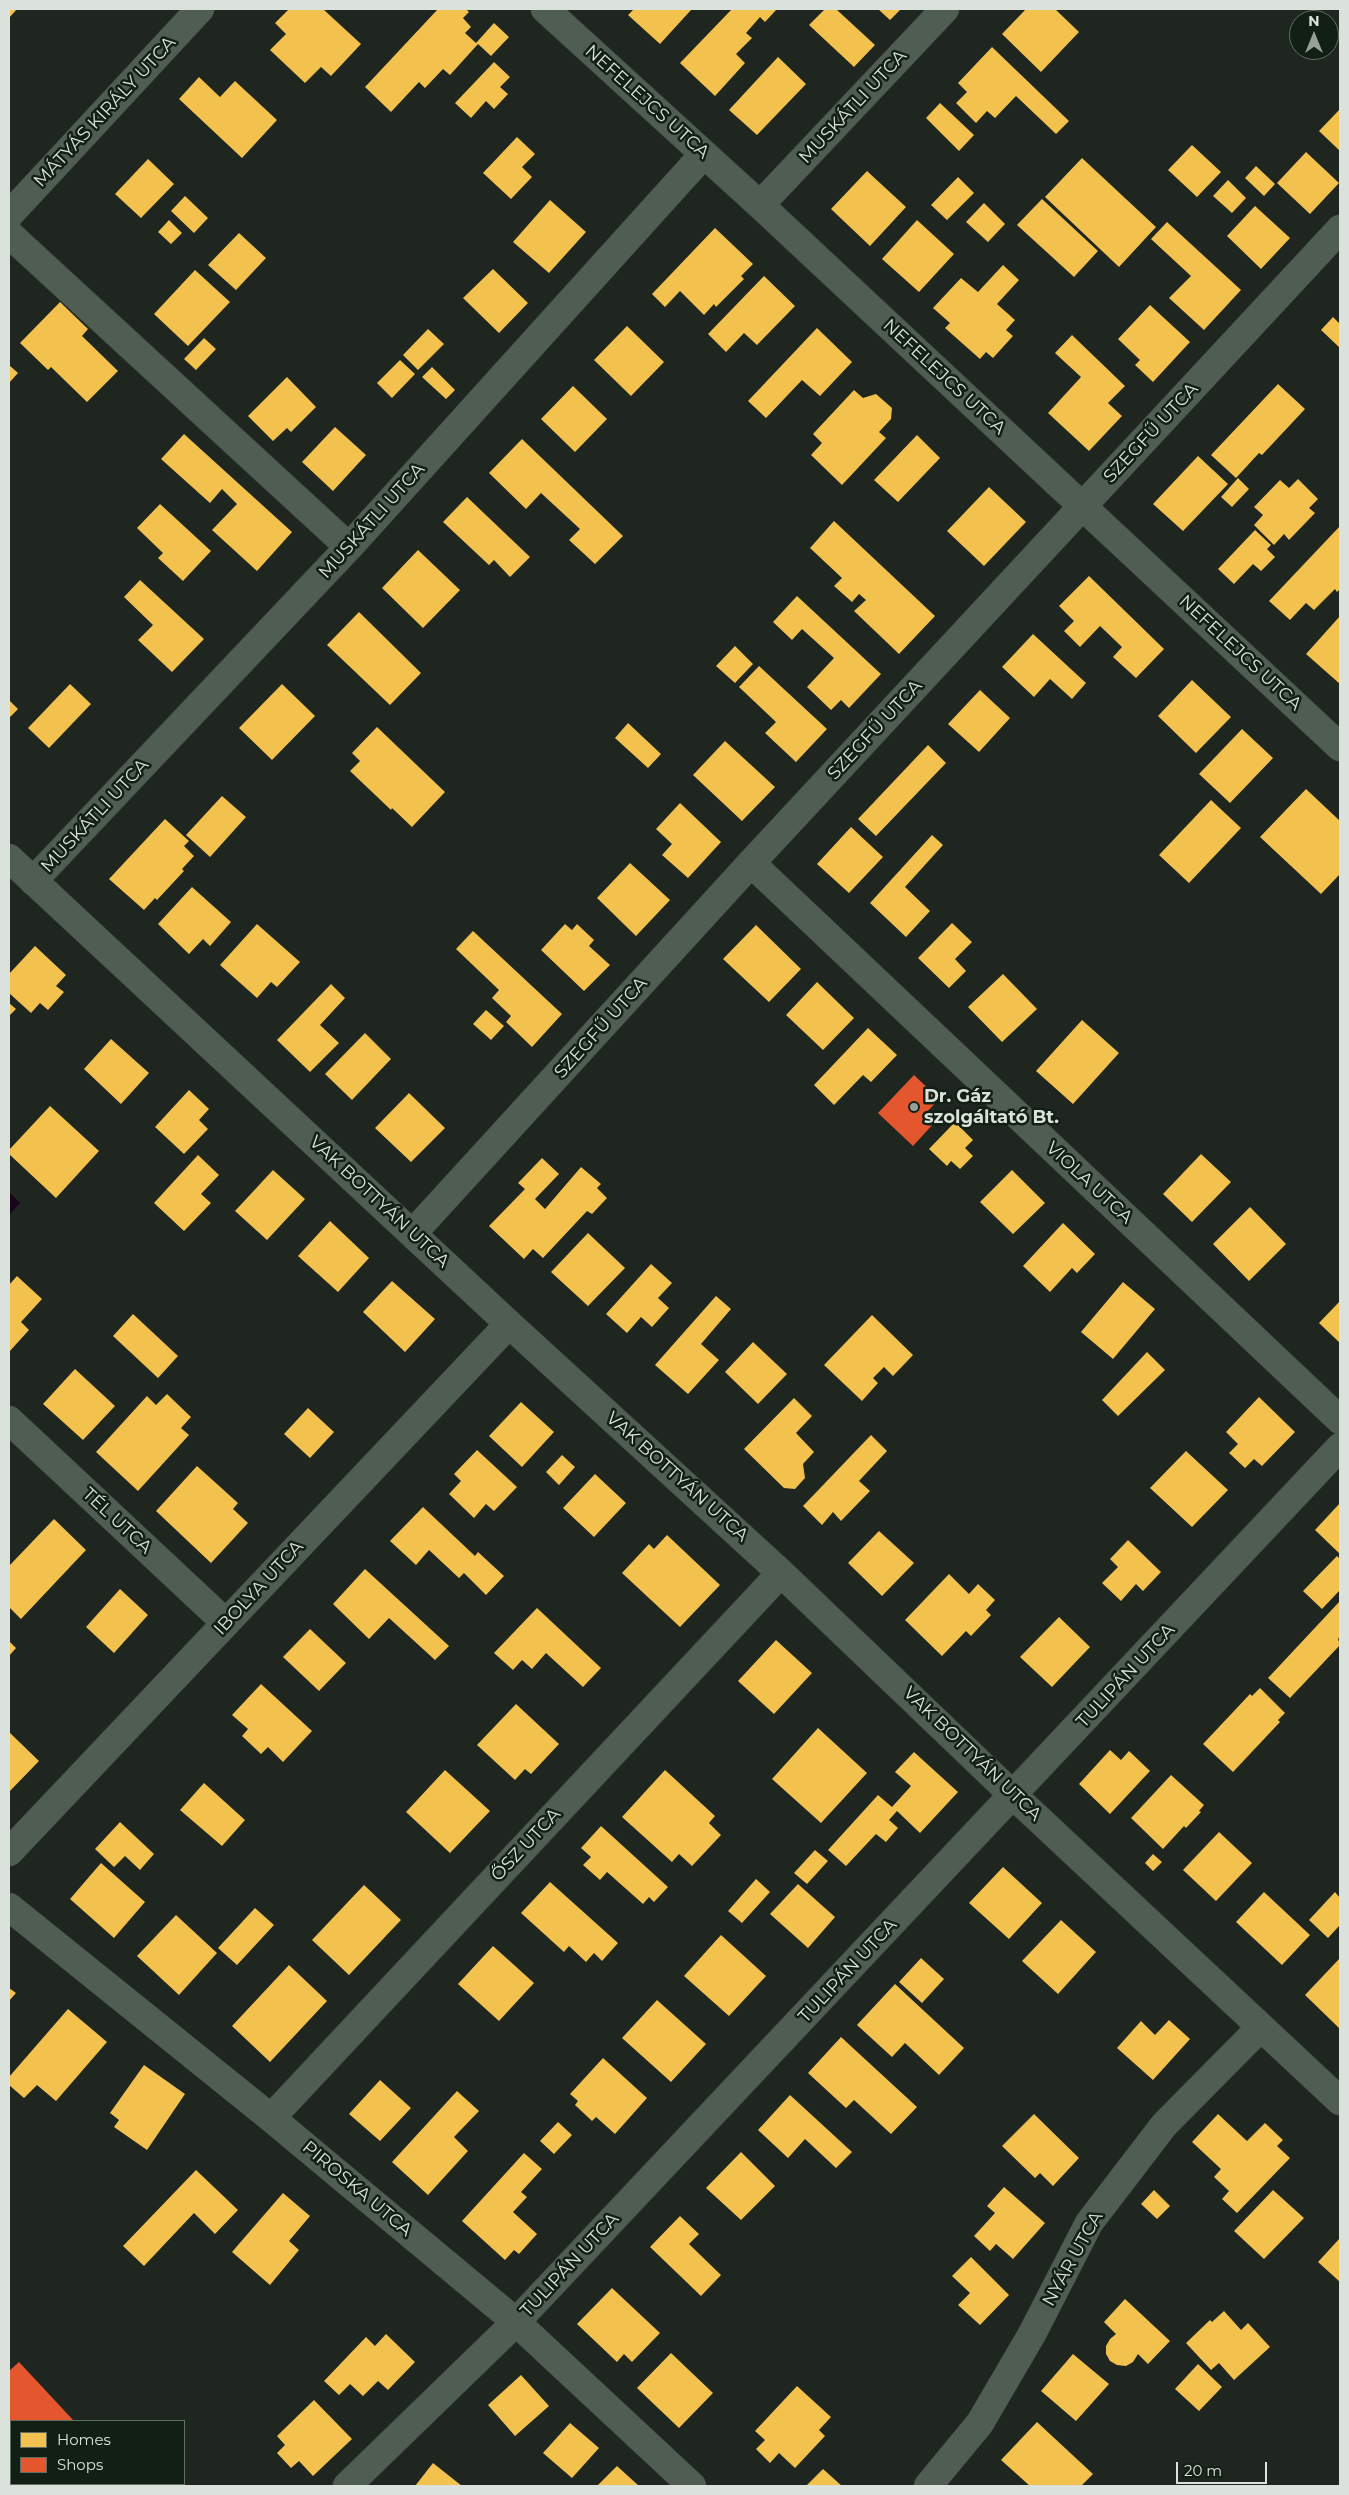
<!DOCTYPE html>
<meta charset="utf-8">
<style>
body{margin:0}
#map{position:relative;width:1349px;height:2495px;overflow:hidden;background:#1f2620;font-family:Montserrat,sans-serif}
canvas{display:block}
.frame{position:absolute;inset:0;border:10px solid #dae2db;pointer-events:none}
.legend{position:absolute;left:10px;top:2420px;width:175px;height:65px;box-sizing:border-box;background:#121f15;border:1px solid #626d64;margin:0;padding:6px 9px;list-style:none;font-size:15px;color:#dae2db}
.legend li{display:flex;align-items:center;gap:10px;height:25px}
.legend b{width:25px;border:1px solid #626d64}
.north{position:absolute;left:1289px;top:10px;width:50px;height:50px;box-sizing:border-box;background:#121f15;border:1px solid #626d64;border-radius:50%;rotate:0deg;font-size:14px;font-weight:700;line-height:20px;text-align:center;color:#dae2db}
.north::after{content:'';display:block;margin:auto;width:18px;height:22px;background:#99a09a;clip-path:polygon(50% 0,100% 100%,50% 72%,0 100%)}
.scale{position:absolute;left:1176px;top:2462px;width:91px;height:22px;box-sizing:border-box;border:2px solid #dae2db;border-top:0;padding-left:6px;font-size:15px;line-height:18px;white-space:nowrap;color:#dae2db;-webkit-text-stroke:4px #121f15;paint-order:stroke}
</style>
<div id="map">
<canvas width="1349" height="2495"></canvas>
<div class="frame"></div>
<ul class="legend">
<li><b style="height:14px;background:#f2c14e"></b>Homes</li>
<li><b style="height:14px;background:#e4572e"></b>Shops</li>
</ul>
<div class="north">N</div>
<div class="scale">20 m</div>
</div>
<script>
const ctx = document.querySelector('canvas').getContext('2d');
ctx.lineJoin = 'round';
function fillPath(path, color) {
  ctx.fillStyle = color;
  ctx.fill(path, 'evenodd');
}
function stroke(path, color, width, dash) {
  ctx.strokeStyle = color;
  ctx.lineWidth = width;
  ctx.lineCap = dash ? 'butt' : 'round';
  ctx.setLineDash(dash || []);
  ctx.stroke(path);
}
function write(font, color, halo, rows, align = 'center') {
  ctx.font = font + ' Montserrat,sans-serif';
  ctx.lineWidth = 5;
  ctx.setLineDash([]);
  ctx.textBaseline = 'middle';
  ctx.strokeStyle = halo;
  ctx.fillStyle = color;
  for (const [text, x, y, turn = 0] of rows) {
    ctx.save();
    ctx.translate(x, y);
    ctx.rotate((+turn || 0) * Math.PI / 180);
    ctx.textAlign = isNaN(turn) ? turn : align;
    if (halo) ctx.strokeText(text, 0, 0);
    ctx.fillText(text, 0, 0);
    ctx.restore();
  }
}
fillPath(new Path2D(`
 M9,1192L20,1203L9,1215Z`), '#1a041c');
fillPath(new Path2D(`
 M9,9H17L9,18Z
 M289,9H323L361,44L331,76L321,67L305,83L270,50L286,34L275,23Z
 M438,9H466L469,12L463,18L471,27L465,33L476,43L494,23L509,37L491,56L478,44L450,75L443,69L425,88L419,82L391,112L365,87Z
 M634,9H690L691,10L660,44L628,15Z
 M732,9H777L765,22L760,17L746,33L752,38L736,54L745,63L715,96L680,63Z
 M825,9H836L875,45L854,67L809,25Z
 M878,9H899L900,10L890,20Z
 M1026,9H1055L1079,32L1041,72L1002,34Z
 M992,47L1069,121L1056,134L1016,96L995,118L987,111L976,123L956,103L967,92L958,83Z
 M778,57L806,84L757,135L729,110Z
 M494,62L510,77L500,87L508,94L494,109L486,101L471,118L455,103Z
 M199,77L220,97L235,81L277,120L242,158L179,99Z
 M940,103L974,135L959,151L926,118Z
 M1340,109V151L1319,131Z
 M517,137L535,154L522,167L532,177L511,199L483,173Z
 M1192,145L1221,172L1197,197L1168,170Z
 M1306,152L1339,183L1310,214L1277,183Z
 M1082,158L1156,227L1119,267L1045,197Z
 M148,159L174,184L141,218L115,194Z
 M1256,166L1275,184L1264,196L1245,178Z
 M867,171L906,207L870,246L831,209Z
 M958,177L974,193L947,220L931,205Z
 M1228,180L1246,198L1232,213L1213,196Z
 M185,196L208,218L194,233L171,211Z
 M1042,199L1098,251L1074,277L1017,225Z
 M550,200L586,232L549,273L513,242Z
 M984,203L1005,224L988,242L966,222Z
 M1255,206L1290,238L1261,269L1227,236Z
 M169,220L182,233L171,244L158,232Z
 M917,220L954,254L919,292L882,259Z
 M1167,222L1241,290L1204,330L1169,298L1191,276L1151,239Z
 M715,228L753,264L741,276L744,279L716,307L714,304L704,315L680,291L665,307L652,294Z
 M239,233L266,258L236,290L208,265Z
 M1003,265L1019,280L997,304L1015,320L1006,330L1013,336L993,358L986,352L980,359L945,328L950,323L933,308L961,278L978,292Z
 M493,269L528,303L499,333L463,298Z
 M195,270L230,302L188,346L154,314Z
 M764,276L795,306L757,345L744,333L726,352L708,334Z
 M60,302L88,329L82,336L118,371L87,402L51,367L48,370L20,343Z
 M1150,305L1190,342L1153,382L1135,365L1140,360L1118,339Z
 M1333,317L1340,324V348L1321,330Z
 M627,326L664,362L631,396L594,360Z
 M817,328L852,362L820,396L802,380L766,418L748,401Z
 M428,329L444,344L418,370L403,355Z
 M1072,335L1125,386L1108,403L1122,416L1089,451L1048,413L1081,377L1055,353Z
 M204,338L216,349L196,370L184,359Z
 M400,360L415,374L392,398L377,383Z
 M9,365L18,373L9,383Z
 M432,367L455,390L446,399L422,377Z
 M287,377L316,407L291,432L287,428L273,441L248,416Z
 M1278,384L1305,409L1262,455L1259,453L1236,478L1211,455Z
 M573,386L607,419L575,452L541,419Z
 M854,390L863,398L876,394L892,408L891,419L879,432L886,438L842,485L811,455L822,443L813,434Z
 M335,427L366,455L333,491L302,462Z
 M184,434L292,532L257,571L212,530L237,504L222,489L210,503L161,459Z
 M917,435L940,458L898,502L874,480Z
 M522,439L623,536L595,564L569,540L580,529L541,493L526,509L489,473Z
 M1198,456L1228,484L1183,531L1153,504Z
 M1238,478L1249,489L1232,507L1221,497Z
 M1298,479L1318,499L1309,508L1315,513L1289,540L1284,534L1274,545L1254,525L1263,515L1254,507L1280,480L1289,488Z
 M989,487L1026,522L984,566L947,531Z
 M467,497L530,557L510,577L494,560L489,565L443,522Z
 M160,504L211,551L183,581L158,558L163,553L137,528Z
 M834,521L935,616L899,654L854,611L866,600L859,594L852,602L834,586L842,578L810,548Z
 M1340,526V589L1337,592L1335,589L1314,610L1306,603L1290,620L1269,601Z
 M1255,530L1271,545L1267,549L1275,557L1261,571L1253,564L1234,584L1218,569Z
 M418,550L460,590L423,628L382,588Z
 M1089,576L1164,649L1136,678L1113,657L1122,647L1100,626L1080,647L1064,631L1074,621L1059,606Z
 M140,580L204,639L172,672L138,640L153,625L124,597Z
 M797,596L881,674L849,708L841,700L831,710L807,687L834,658L802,629L792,640L773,622Z
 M359,612L421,673L390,705L327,645Z
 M1340,616V684L1306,654Z
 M1033,634L1086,683L1072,699L1050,679L1034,697L1002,667Z
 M735,646L753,664L735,683L716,666Z
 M759,666L827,729L796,762L765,733L776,722L739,687Z
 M1192,680L1231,717L1196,753L1158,716Z
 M70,684L91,704L49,748L28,728Z
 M282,684L315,716L272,760L239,728Z
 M980,690L1010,718L979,752L948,724Z
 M9,700L18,709L9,718Z
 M628,723L661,754L648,768L615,738Z
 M377,727L445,792L412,827L392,808L391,810L350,771L360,761L352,753Z
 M1242,729L1273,758L1230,803L1199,774Z
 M725,741L775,787L742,821L693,775Z
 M928,745L946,763L876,836L858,819Z
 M1306,789L1340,821V874L1321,894L1260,837Z
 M222,796L246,817L210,857L186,835Z
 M1211,800L1241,828L1189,883L1159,855Z
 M680,803L721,842L688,878L662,855L672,844L656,829Z
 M165,819L189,841L184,846L194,856L182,869L184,871L157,900L155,898L144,910L109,879Z
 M851,827L883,857L849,893L817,864Z
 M932,835L943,845L905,887L930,911L906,937L870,903Z
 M630,863L670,900L636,936L597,898Z
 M192,887L231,922L210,946L203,939L189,954L158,924Z
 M952,923L972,942L955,959L966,971L949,988L918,958Z
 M257,924L300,962L277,987L271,982L257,998L220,965Z
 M565,924L572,930L577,924L594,940L589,946L610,965L584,991L541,950Z
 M756,925L801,969L769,1002L723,959Z
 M473,931L562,1014L532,1047L506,1022L511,1016L492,998L499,990L456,949Z
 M35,946L66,975L56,986L64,992L48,1010L40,1003L31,1013L9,993V974Z
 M1003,974L1037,1009L1002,1042L968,1007Z
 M817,982L854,1018L823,1050L786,1015Z
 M331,984L345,998L320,1025L339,1043L310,1072L277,1040Z
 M9,1003L16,1009L9,1016Z
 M486,1010L504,1026L491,1040L473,1024Z
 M1082,1020L1119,1053L1073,1104L1036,1071Z
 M868,1028L897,1055L871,1082L863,1075L834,1105L814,1085Z
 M365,1033L391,1059L352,1100L325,1074Z
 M111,1039L149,1073L121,1104L84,1069Z
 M189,1090L209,1109L199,1120L208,1129L184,1154L155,1127Z
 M409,1093L445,1128L411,1162L375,1128Z
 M50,1106L99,1151L56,1198L9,1154V1150Z
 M955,1122L973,1140L965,1148L973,1156L960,1169L951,1161L947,1166L929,1149Z
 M1201,1154L1231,1182L1192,1222L1163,1194Z
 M198,1155L219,1175L201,1194L211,1203L184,1231L154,1203Z
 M542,1158L559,1174L535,1199L545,1209L581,1167L601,1184L597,1188L607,1198L592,1214L587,1211L543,1258L533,1249L524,1259L489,1226L525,1189L518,1183Z
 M273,1170L305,1199L267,1240L235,1211Z
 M1012,1170L1045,1203L1013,1234L980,1202Z
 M1250,1207L1286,1244L1249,1281L1213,1244Z
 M330,1221L369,1258L338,1292L298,1256Z
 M1063,1223L1095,1254L1077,1273L1072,1268L1050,1292L1023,1266Z
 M588,1233L625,1268L588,1306L551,1272Z
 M651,1264L672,1283L658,1298L669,1308L652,1327L641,1317L627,1333L606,1314Z
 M17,1276L42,1299L21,1322L29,1330L9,1352V1285Z
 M392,1281L435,1319L405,1352L363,1312Z
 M1123,1282L1155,1309L1113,1359L1081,1332Z
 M716,1296L731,1309L701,1344L719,1360L688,1394L655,1365Z
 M1340,1301V1343L1319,1323Z
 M133,1314L178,1356L158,1378L113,1336Z
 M872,1315L913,1355L893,1376L884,1367L873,1378L878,1383L862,1401L824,1365Z
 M753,1342L787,1374L758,1404L725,1372Z
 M1147,1352L1165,1370L1118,1416L1102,1400Z
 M75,1369L115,1406L83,1440L43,1404Z
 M167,1394L191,1417L181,1428L189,1435L138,1491L96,1452L147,1396L156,1405Z
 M1259,1397L1295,1432L1262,1466L1254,1459L1245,1468L1229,1453L1238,1444L1226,1432Z
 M794,1398L812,1416L796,1433L814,1452L803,1464L805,1478L795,1489L784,1488L744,1449Z
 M521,1402L554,1432L522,1467L489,1436Z
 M308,1408L334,1432L310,1458L284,1434Z
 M871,1435L887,1451L859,1481L870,1491L841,1521L833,1512L822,1525L803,1506Z
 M477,1450L517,1487L494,1511L486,1504L474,1518L449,1494L461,1481L454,1474Z
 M1186,1451L1228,1490L1192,1527L1150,1488Z
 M562,1455L575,1467L559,1485L546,1472Z
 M197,1466L238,1503L233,1509L248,1523L211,1563L156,1511Z
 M595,1474L626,1503L594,1537L563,1508Z
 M1340,1503V1554L1315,1530Z
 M423,1507L475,1556L478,1552L504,1576L486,1595L464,1573L459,1578L429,1550L416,1565L390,1541Z
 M54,1519L86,1550L21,1619L9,1607V1566Z
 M879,1531L914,1563L882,1596L848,1563Z
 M667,1535L720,1585L680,1627L622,1573L649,1544L654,1549Z
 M1128,1540L1161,1572L1143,1591L1136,1584L1121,1601L1102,1583L1118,1567L1110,1559Z
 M1337,1556L1340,1559V1590L1322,1609L1303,1591Z
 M365,1569L449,1646L435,1660L389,1618L369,1639L333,1604Z
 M949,1574L969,1594L978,1584L995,1600L986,1610L991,1615L971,1636L966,1631L942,1656L905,1620Z
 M120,1589L148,1615L114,1653L86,1627Z
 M1340,1601V1636L1338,1639L1340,1645L1290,1698L1268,1678Z
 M537,1608L601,1668L583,1687L546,1653L532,1669L522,1660L513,1670L494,1653Z
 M1059,1617L1090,1647L1052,1687L1020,1657Z
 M310,1629L346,1663L319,1691L283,1657Z
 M776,1640L812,1673L774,1714L738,1681Z
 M9,1641L16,1648L9,1656Z
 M261,1684L312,1731L283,1762L268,1747L261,1754L242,1736L248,1729L232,1715Z
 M1260,1688L1285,1713L1278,1720L1280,1722L1233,1772L1203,1744L1250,1694L1252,1696Z
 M516,1704L559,1744L531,1774L525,1769L515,1780L477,1745Z
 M818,1728L867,1773L821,1823L772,1779Z
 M9,1732L39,1761L9,1792Z
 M1110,1750L1121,1760L1129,1751L1150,1771L1110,1814L1079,1784Z
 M914,1752L958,1792L920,1833L897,1811L889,1820L898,1828L886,1842L876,1834L846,1866L828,1850L878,1795L892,1807L911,1786L895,1772Z
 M445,1770L490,1811L450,1853L406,1812Z
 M665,1770L715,1816L709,1823L721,1835L692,1866L679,1854L672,1862L622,1817Z
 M1171,1775L1204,1805L1199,1811L1201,1812L1186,1828L1184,1826L1163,1849L1131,1818Z
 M204,1783L245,1820L222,1846L180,1810Z
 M120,1822L154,1854L140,1870L125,1856L114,1867L95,1849Z
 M601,1826L668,1887L654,1902L649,1897L643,1904L607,1872L600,1880L583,1865L591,1857L581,1848Z
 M1219,1832L1252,1863L1216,1901L1183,1870Z
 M815,1850L828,1861L807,1884L794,1873Z
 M1153,1854L1162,1862L1153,1871L1145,1863Z
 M101,1863L145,1902L114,1938L70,1899Z
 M1003,1867L1042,1903L1009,1939L969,1903Z
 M756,1879L770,1892L742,1923L728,1911Z
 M550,1882L618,1943L602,1961L594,1953L586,1962L569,1946L564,1952L521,1913Z
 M798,1884L835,1917L808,1948L770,1914Z
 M364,1885L401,1920L349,1975L312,1940Z
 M1264,1892L1310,1935L1282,1965L1236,1922Z
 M1335,1892L1340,1898V1925L1328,1938L1309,1920Z
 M255,1908L274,1925L237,1965L218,1948Z
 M176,1915L217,1953L179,1995L137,1956Z
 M1061,1920L1096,1952L1058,1994L1022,1961Z
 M721,1935L766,1976L729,2016L684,1976Z
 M493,1946L534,1983L499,2021L458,1984Z
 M921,1958L944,1979L922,2003L899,1982Z
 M1340,1958V2027L1339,2028L1305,1995Z
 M289,1965L327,2001L270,2062L232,2026Z
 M895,1984L964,2048L939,2075L905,2043L892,2057L857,2025Z
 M9,1988L16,1993L9,2001Z
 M657,2000L706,2044L671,2082L622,2038Z
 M68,2009L107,2042L56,2101L37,2085L24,2098L9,2085V2077Z
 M1169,2020L1190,2039L1153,2080L1117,2048L1141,2021L1155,2035Z
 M841,2037L917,2107L891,2134L854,2100L846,2108L808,2073Z
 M603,2058L647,2098L615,2134L596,2117L592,2121L575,2105L578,2101L570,2094Z
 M144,2065L185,2094L147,2150L114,2127L119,2120L110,2113Z
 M380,2080L411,2108L380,2141L349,2114Z
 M457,2091L479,2111L454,2137L468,2151L428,2195L392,2162Z
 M790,2095L852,2152L836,2168L805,2139L788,2158L758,2130Z
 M1034,2114L1079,2158L1053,2186L1040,2173L1035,2178L1002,2146Z
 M1218,2114L1247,2141L1265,2123L1283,2140L1277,2146L1290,2158L1237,2213L1222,2199L1229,2191L1214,2177L1221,2169L1192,2142Z
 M558,2122L572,2135L554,2154L540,2141Z
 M741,2152L775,2186L741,2220L706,2188Z
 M524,2153L542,2169L521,2192L527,2197L513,2212L537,2234L519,2254L514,2250L505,2260L462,2221Z
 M196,2170L238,2210L215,2234L194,2213L144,2266L123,2246Z
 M1004,2187L1045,2223L1013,2259L996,2244L990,2251L974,2236L995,2213L987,2206Z
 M1154,2190L1170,2206L1157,2219L1141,2204Z
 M1273,2190L1304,2218L1264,2259L1234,2231Z
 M283,2193L310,2216L289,2241L299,2250L270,2285L232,2252Z
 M680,2216L699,2234L689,2244L721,2275L701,2296L650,2247Z
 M1340,2238V2282L1318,2262Z
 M971,2257L1009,2295L980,2325L958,2305L970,2293L952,2276Z
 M612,2288L660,2333L632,2362L624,2354L617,2362L577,2324Z
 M1125,2299L1170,2341L1148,2364L1138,2354L1133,2362L1126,2366L1117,2365L1110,2361L1106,2354V2346L1110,2339L1116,2334L1104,2322Z
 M1224,2311L1241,2330L1248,2323L1270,2347L1234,2380L1219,2363L1211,2370L1186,2343L1210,2320L1212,2322Z
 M386,2334L415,2362L388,2390L378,2381L363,2396L350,2384L339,2395L324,2381L366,2337L375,2346Z
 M671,2353L713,2393L679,2428L637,2388Z
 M1073,2354L1109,2384L1076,2421L1041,2391Z
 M1198,2364L1222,2387L1199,2411L1175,2389Z
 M521,2375L549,2406L515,2436L488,2405Z
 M797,2386L831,2417L819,2430L825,2436L795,2468L779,2453L770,2463L756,2449L765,2440L755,2431Z
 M314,2400L352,2439L313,2476L299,2461L291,2468L277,2453L285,2445L277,2436Z
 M1037,2422L1093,2474L1081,2486H1030L1001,2460Z
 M570,2423L599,2448L572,2478L543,2453Z
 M433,2463L462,2486H415Z
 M617,2466L639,2486H597Z
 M823,2469L842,2486H806Z
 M89,2484H109L106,2486H92Z`), '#f2c14e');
fillPath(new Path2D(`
 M914,1075L939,1099L926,1113L935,1122L913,1146L878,1113Z
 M19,2362L74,2421H11V2436L9,2438V2371Z`), '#e4572e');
const street = new Path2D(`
 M545,9L760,205L1340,747
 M760,205L945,9
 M9,215L200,9
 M9,234L349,547
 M9,858L509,1324L781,1573L1014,1796L1340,2101
 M751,863L1340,1420
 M33,881L349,547L704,154
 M413,1233L751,863L1340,229
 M9,1420L226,1623
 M9,1852L509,1324
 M9,1907L271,2118L516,2322L692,2486
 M271,2118L781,1573
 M347,2486L516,2322L1340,1447
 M928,2486L980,2423L1032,2334L1089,2223L1164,2125L1261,2027`);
stroke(street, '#3e433f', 29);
stroke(street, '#4f5d52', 28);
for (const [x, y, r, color] of [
 [914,1107,5,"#99a09a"]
]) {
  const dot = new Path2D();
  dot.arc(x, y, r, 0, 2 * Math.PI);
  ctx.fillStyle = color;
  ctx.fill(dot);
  stroke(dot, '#121f15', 2);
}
write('18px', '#dae2db', '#121f15', [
 ["NEFELEJCS UTCA",647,102,42],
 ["MUSKÁTLI UTCA",853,107,-47],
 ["MÁTYÁS KIRÁLY UTCA",105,112,-47],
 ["NEFELEJCS UTCA",944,377,43],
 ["SZEGFŰ UTCA",1151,433,-47],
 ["MUSKÁTLI UTCA",372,521,-48],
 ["NEFELEJCS UTCA",1240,653,43],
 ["SZEGFŰ UTCA",875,730,-47],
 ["MUSKÁTLI UTCA",95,816,-47],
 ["SZEGFŰ UTCA",601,1028,-48],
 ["VIOLA UTCA",1089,1183,43],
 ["VAK BOTTYÁN UTCA",379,1202,43],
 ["VAK BOTTYÁN UTCA",677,1477,42],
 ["TÉL UTCA",117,1521,43],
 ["IBOLYA UTCA",259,1588,-47],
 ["TULIPÁN UTCA",1126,1676,-47],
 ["VAK BOTTYÁN UTCA",972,1754,44],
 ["ŐSZ UTCA",526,1845,-47],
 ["TULIPÁN UTCA",848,1971,-47],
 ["PIROSKA UTCA",357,2189,40],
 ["NYÁR UTCA",1073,2259,-61],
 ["TULIPÁN UTCA",570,2265,-47]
]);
write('bold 18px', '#dae2db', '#121f15', [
 ["Dr. Gáz",924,1097],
 ["szolgáltató Bt.",924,1118]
], 'left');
</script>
